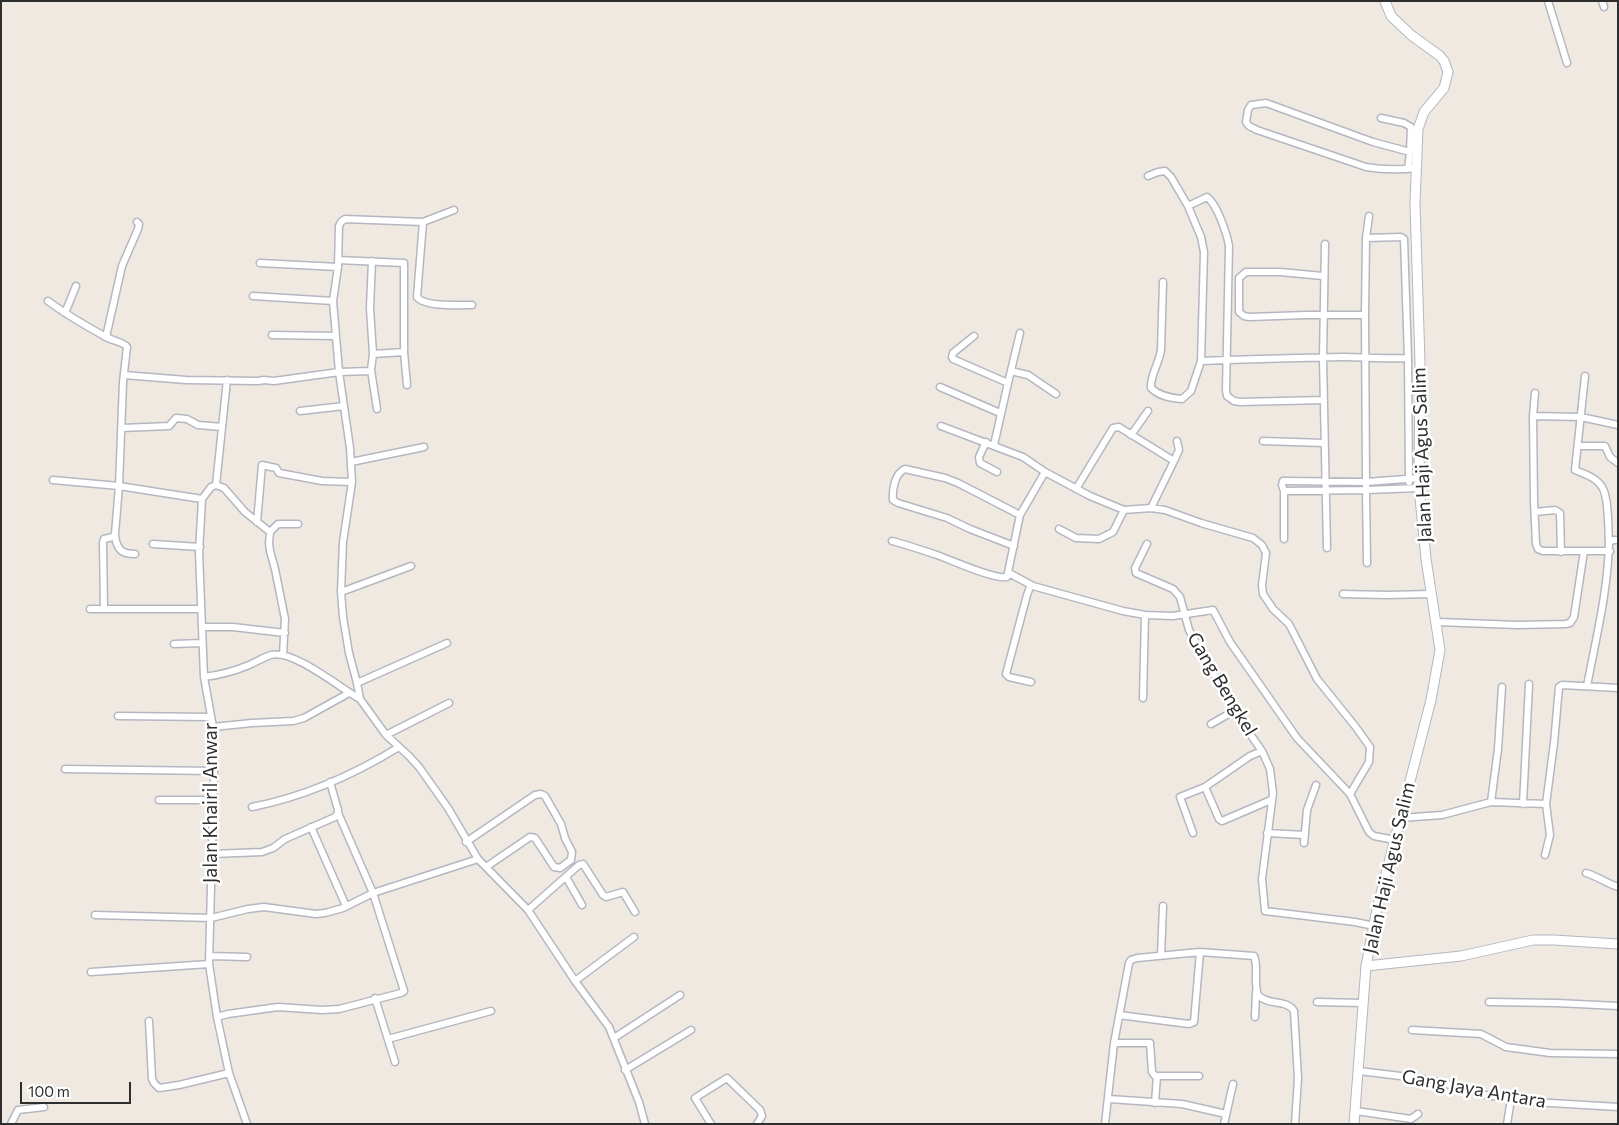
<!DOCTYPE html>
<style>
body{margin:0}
#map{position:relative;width:1619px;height:1125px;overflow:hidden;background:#efe9e1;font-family:Commissioner,sans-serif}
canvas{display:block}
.frame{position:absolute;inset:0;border:2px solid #2e2e2e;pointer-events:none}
.scale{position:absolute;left:20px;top:1082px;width:111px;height:22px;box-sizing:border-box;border:2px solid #2e2e2e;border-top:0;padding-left:6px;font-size:15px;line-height:18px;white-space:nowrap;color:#2e2e2e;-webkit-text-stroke:4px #fff;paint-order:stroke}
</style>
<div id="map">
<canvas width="1619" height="1125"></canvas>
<div class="frame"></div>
<div class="scale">100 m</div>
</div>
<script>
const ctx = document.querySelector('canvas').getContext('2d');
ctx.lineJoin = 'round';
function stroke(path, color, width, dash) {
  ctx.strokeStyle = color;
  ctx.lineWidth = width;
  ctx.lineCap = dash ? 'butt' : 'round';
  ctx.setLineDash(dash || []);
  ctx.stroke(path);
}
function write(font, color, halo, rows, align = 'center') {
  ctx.font = font + ' Commissioner,sans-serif';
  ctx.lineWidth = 5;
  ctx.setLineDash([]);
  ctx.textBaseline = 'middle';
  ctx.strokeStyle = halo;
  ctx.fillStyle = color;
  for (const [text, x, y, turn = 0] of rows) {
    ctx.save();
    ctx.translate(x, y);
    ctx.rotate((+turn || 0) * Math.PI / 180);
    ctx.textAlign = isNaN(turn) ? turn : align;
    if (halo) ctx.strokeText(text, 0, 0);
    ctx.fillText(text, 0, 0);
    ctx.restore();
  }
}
const minor = new Path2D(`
 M1548,1L1567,63
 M1602,1L1604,7
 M1381,118L1404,123L1411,127L1410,152
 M1408,169L1410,152L1373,142L1266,103L1251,105L1248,110L1246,122L1249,126L1257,130L1366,167C1383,170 1399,170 1416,168
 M1148,176L1158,172L1165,171L1171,177L1188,206
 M454,210L423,222L345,219L341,222L339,226L338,267L333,301L339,372L350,448L352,482L343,542L341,592L343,617L349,653L357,683L360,699L386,735L409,756L419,767L448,808L478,859L528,910L575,981L609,1027L639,1102L645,1124
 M423,222L417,297C424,307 459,305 472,305
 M1366,238L1369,216
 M1325,244L1323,358L1327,548
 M338,260L404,263V352L373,354
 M372,261L370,308L373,354L371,370L377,409
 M260,263L338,267
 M1323,276L1280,272H1246L1239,278V312L1244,316L1249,317L1306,315H1365
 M1163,282L1161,350C1159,364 1150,375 1151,388C1159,396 1170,398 1182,399L1191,391L1201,361L1204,252L1201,237L1188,206L1207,197C1217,204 1227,234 1229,246L1226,390L1227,396L1234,401L1240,402L1324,400
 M253,296L333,301
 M48,301C67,315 86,326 106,337C113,341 124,342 127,347L123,382L119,486L115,534L113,537L104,539L103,543L104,609
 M65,313L76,286
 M272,335L336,336
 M974,336L953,353L952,357L953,359L1008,383L994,445
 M106,337L122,266L138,229L139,224L137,222
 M404,352L407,385
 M1408,358L1409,482
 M1201,361C1249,359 1296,358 1343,357C1365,357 1386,359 1408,358L1404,239L1401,237L1366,238L1365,315L1366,482V490L1367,563
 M1011,371L1028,375L1056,394
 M124,375L186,380L258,381L264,380L274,381L339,372L371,371
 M1585,376L1575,470C1584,474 1596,477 1602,487C1609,497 1608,529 1609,542
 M1008,383L1020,333
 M940,387L1000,413
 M300,411L344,406
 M1533,416L1535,393
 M941,426L1023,457L1045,472L1090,496L1124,510L1151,508L1165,510L1201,523L1253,538L1262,545L1266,553L1262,585L1263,594L1273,609L1289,624L1317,679L1355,726L1370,747L1369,762L1350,794
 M122,428L169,426L176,418L187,419L198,425L222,427
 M1131,435L1148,411
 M1263,441L1324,443
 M986,442L979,457L980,463L997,472
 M1578,446H1605L1610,457L1618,463
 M1174,461L1179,450L1177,441
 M351,462L424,447
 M1419,478L1366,482L1287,481H1283L1282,485L1284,491L1366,490L1419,488
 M53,480L119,486L202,499
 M216,485L211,487L202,499L199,553L204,677L213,727L214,771L209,964L217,1017L229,1073L247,1124
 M216,485L224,488L245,512L270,532L269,543L270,551L275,569L285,619L283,655
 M216,485L227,380
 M1076,489L1113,428L1119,427L1174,461L1151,508
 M1535,512L1555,510L1560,513L1561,552
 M257,522L262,465L276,468L279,473L322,481L352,482
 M1059,529L1076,538L1099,539L1113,532L1124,510
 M270,532L278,524H298
 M115,536C117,550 122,554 135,554
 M1284,539V491
 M892,541C907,545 922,550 937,555C951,560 995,580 1007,577L1020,515L1045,472
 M153,544L200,547
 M1147,544L1135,568L1136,573L1173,589L1180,597L1189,630L1234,711L1262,751L1270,769L1273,793L1262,879L1265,911L1355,922L1374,926
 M1014,546L970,529L947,518L898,503L893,500C892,490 895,473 905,469L945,478L958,483L1020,515
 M1610,551H1543L1538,549L1536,544L1534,501L1533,416L1581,417L1618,425
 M1009,573L1033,586
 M341,592L411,566
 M1343,594L1387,595L1432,594
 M90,609H201
 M1437,622L1518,625L1565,624L1570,623L1574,617L1584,551
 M202,627H233L285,633
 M174,644L202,643
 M204,677C220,675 235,671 249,665C256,662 264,657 271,655C293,649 340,688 360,699
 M1031,682L1009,677L1006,674L1027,595L1030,587L1033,586L1123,611L1145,615L1173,616L1213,610L1230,642L1297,738L1350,794L1369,832L1374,836L1395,840
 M357,683L447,643
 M1587,686C1596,638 1608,591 1609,542L1614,540H1618
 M1143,698L1145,615
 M118,716L211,717
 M1211,724L1234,711
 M213,727L252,723L293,721L304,718L349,693
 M386,735L449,703
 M1262,751L1250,756L1205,787L1219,819L1222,821L1271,800
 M65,769L214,771
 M159,800H213
 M1491,802L1498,749L1502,687
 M1523,804L1529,684
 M252,807C303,797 355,774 399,747
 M1400,818L1442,815L1491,802L1546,804
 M311,827L346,906
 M1193,833L1180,797L1205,787
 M1267,833L1305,835
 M466,842L535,795L541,794L545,796L561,824L565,838L572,852L571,860L560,868L554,867L535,838L530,837L486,867
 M1304,843L1307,810L1316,785
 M212,854L262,852L273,848L285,839L335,817L338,813V810L330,782
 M1545,855L1550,835L1546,804L1554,743L1559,687L1562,685L1618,688
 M1586,873C1597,876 1606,883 1618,887
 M566,877L582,905
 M528,910L579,865L583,864L603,895L606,897L623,892L635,912
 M95,915L211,918L248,909L264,907L316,914L325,913L343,908L373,893L478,859
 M1161,955L1163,906
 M210,956L247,957
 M91,972L209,964
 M575,981L634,937
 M375,998L395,1062
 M1317,1002L1363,1003
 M1489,1002L1557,1003L1618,1006
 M1119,1015L1189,1024L1194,1022L1200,952
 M217,1017L228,1014L278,1007L322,1010L339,1009L401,993L404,991L373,893L338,813
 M1255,1017L1256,992
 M149,1021L152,1079L154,1083L159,1088L179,1085L229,1073
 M1412,1030L1481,1034L1506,1047L1550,1053L1618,1054
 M614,1038L680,995
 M388,1039L491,1011
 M1114,1043H1150L1152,1072L1155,1076H1199
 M625,1070L691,1030
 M1359,1071L1417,1078L1461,1087L1485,1095L1534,1102L1618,1107
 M1109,1099L1182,1104L1226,1114
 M1155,1103L1157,1076
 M1356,1111L1411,1119L1418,1114
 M11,1124L18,1110L44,1107
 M711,1124L695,1098L727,1078L760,1110L762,1116L757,1124
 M1105,1124L1114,1043L1129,963L1131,960L1137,958L1200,952L1254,956C1259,968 1253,982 1258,995C1268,1006 1287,999 1294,1011L1298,1078L1295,1124
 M1224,1124L1233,1084
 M1507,1124L1511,1099`);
const tertiary = new Path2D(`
 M1366,966L1377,909L1431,700L1440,650L1426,559L1419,488L1420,362L1415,203L1418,129L1424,112L1444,88L1448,72L1444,61L1440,56L1411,35L1391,16L1385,1`);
const secondary = new Path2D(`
 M1354,1124L1366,966L1461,956L1533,940H1554L1618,944`);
stroke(minor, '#b4b7c1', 9);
stroke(tertiary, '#b4b7c1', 11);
stroke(secondary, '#b4b7c1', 11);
stroke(minor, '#fff', 6);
stroke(tertiary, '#fff', 9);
stroke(secondary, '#fff', 9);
write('19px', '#2e2e2e', '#fff', [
 ["Jalan Haji Agus Salim",1422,455,-92],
 ["Gang Bengkel",1222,684,59],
 ["Jalan Khairil Anwar",211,803,-90],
 ["Jalan Haji Agus Salim",1389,868,-77],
 ["Gang Jaya Antara",1474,1089,10]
]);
</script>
